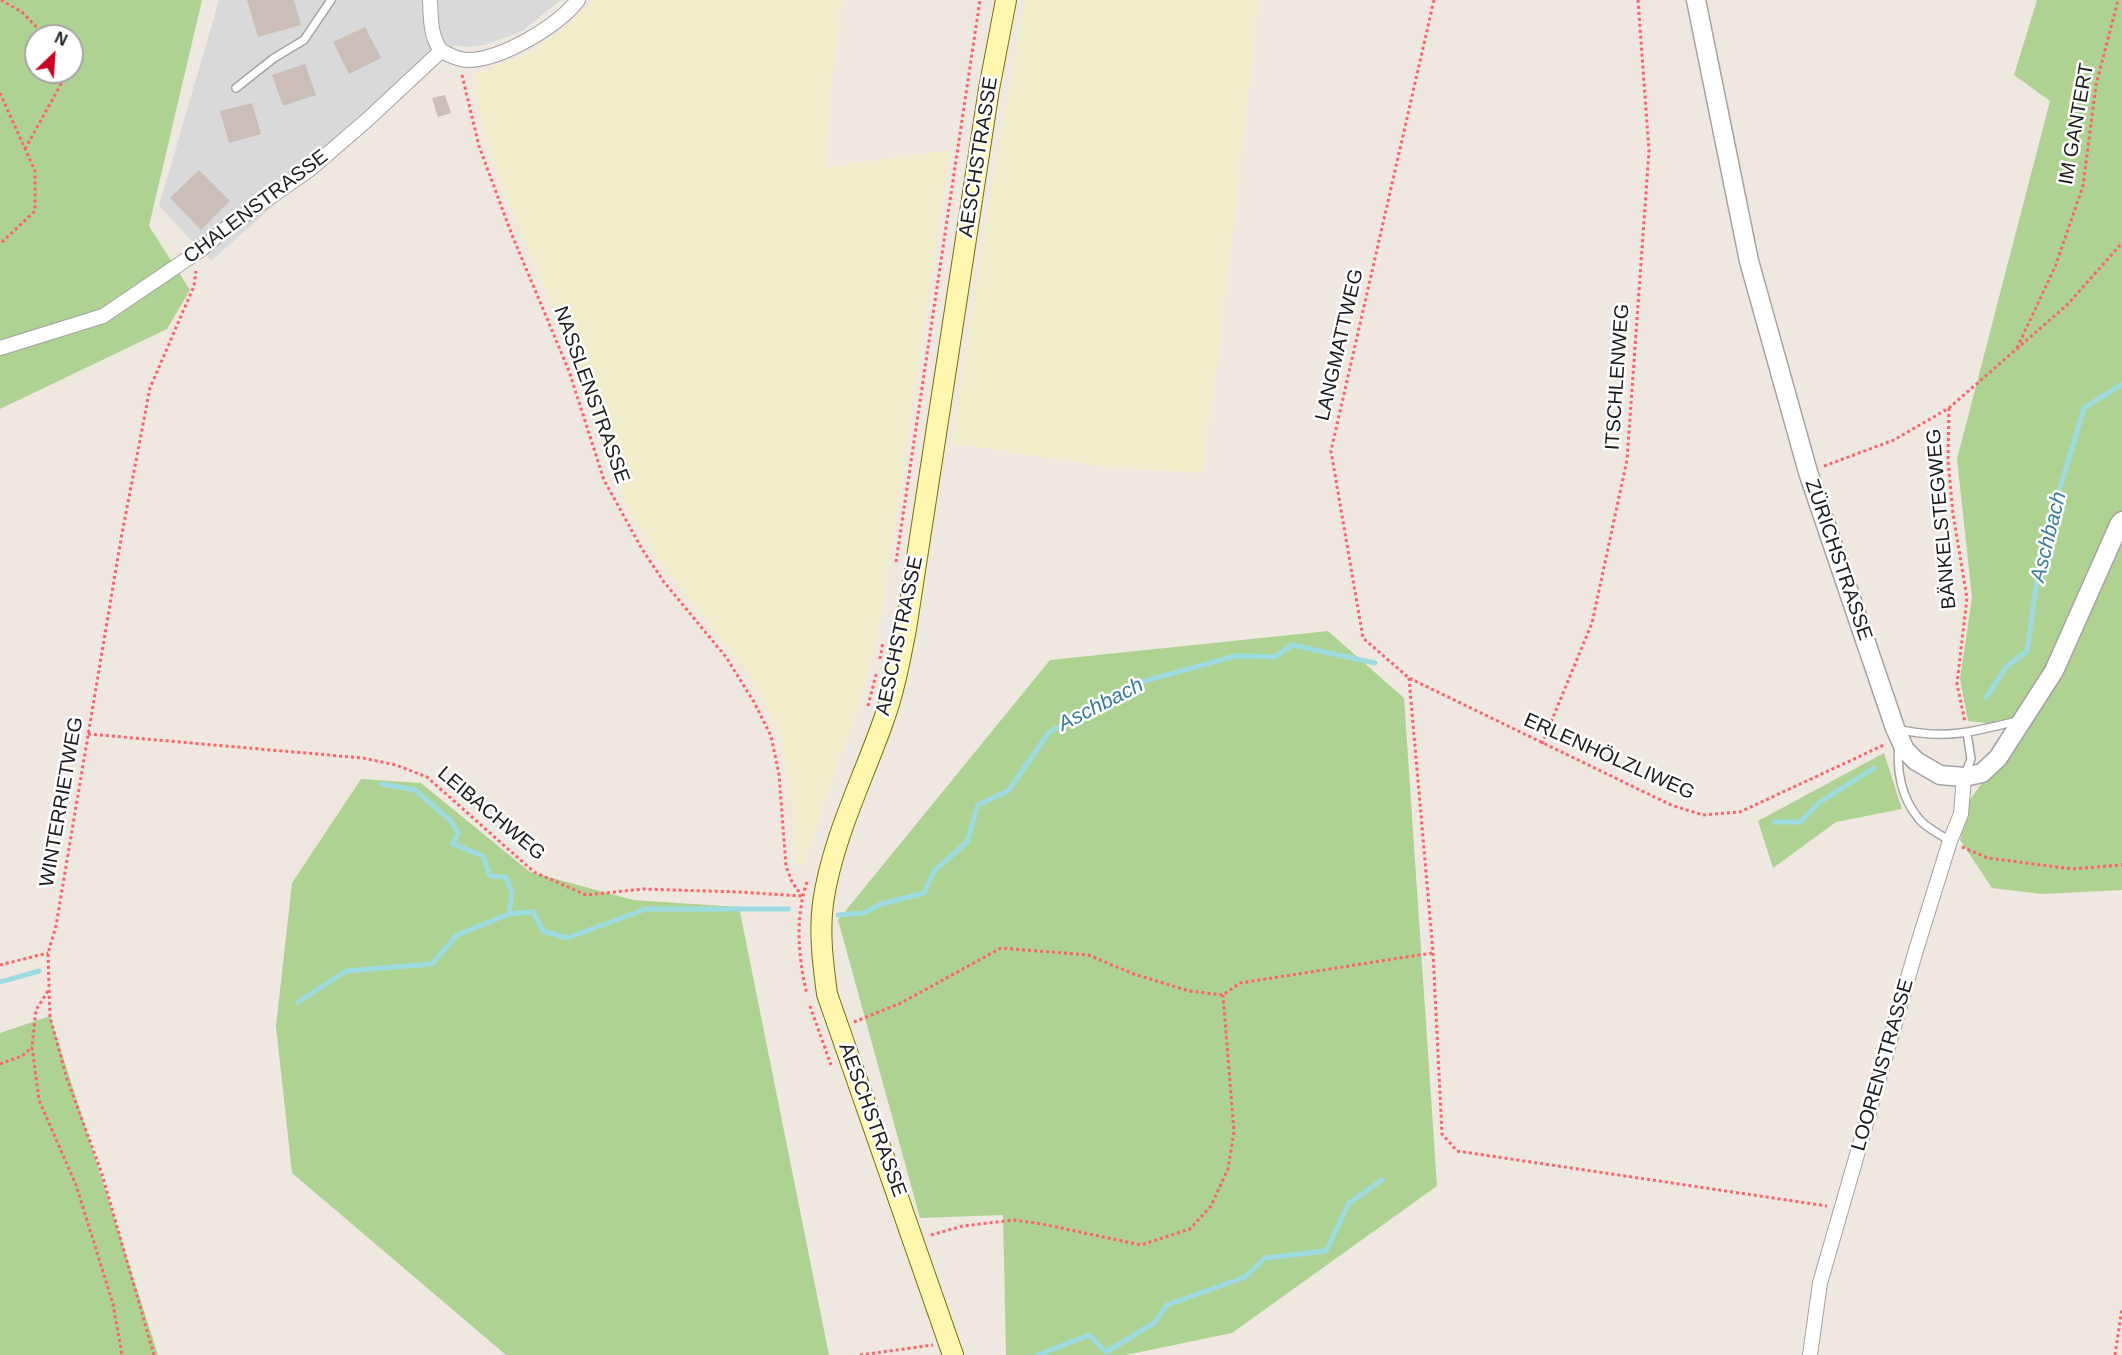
<!DOCTYPE html>
<meta charset="utf-8">
<style>
body{margin:0}
#map{position:relative;width:2122px;height:1355px;overflow:hidden;background:#efe8e1;font-family:Helvetica,sans-serif}
canvas{display:block}
.north{position:absolute;left:24px;top:24px;width:60px;height:60px;box-sizing:border-box;background:#fff;border:2px solid #a4a4a4;border-radius:50%;rotate:25deg;font-size:16px;font-weight:700;line-height:24px;text-align:center;color:#1c1c1c}
.north::after{content:'';display:block;margin:auto;width:21px;height:27px;background:#c9001e;clip-path:polygon(50% 0,100% 100%,50% 72%,0 100%)}
</style>
<div id="map">
<canvas width="2122" height="1355"></canvas>
<div class="north">N</div>
</div>
<script>
const ctx = document.querySelector('canvas').getContext('2d');
ctx.lineJoin = 'round';
function fillPath(path, color) {
  ctx.fillStyle = color;
  ctx.fill(path, 'evenodd');
}
function stroke(path, color, width, dash) {
  ctx.strokeStyle = color;
  ctx.lineWidth = width;
  ctx.lineCap = dash ? 'butt' : 'round';
  ctx.setLineDash(dash || []);
  ctx.stroke(path);
}
function write(font, color, halo, rows, align = 'center') {
  ctx.font = font + ' Helvetica,sans-serif';
  ctx.lineWidth = 5;
  ctx.setLineDash([]);
  ctx.textBaseline = 'middle';
  ctx.strokeStyle = halo;
  ctx.fillStyle = color;
  for (const [text, x, y, turn = 0] of rows) {
    ctx.save();
    ctx.translate(x, y);
    ctx.rotate((+turn || 0) * Math.PI / 180);
    ctx.textAlign = isNaN(turn) ? turn : align;
    if (halo) ctx.strokeText(text, 0, 0);
    ctx.fillText(text, 0, 0);
    ctx.restore();
  }
}
fillPath(new Path2D(`
 M219,0H561L522,31L485,45L468,47L455,45L211,261L159,206Z`), '#dad9d9');
fillPath(new Path2D(`
 M593,0H842L830,92L826,167L950,150L894,532L882,610L871,665L860,702L802,867L796,864L789,782L779,734L761,696L739,663L662,565L630,513L608,465L574,360L501,185L484,132L476,95L475,75L533,50L573,21Z
 M1025,0H1259L1219,351L1202,473L1106,467L952,443L988,208Z`), '#f0edca');
fillPath(new Path2D(`
 M0,0H202L149,226L190,290L167,329L0,409ZM36,36H72V72H36Z
 M2037,0H2122V890L2042,894L1992,888L1960,840L1969,801L2022,727L1968,721L1960,679L1972,597L1957,459L2050,101L2014,75Z
 M1328,631L1404,698L1437,1186L1232,1333L1126,1355H1006L1003,1215L920,1218L838,920L1050,660Z
 M1884,753L1902,809L1836,822L1773,868L1758,821Z
 M361,779L421,783L530,872L633,900L739,907L829,1355H506L292,1173L276,1026L292,883Z
 M50,1016L158,1355H0V1033Z`), '#aed291');
stroke(new Path2D(`
 M1986,698L2006,667L2027,651L2041,552L2084,408L2122,384
 M382,784L415,790L451,821L458,833L453,844L483,856L490,876L506,877L512,893L509,914
 M1774,822H1800L1820,802L1874,768
 M838,915L864,913L881,904L924,893L934,871L967,842L978,805L1009,790L1049,732L1100,706L1134,684L1235,656L1275,657L1292,645L1375,663
 M0,982L39,971
 M298,1002L346,971L432,964L457,935L509,914L533,912L543,931L567,938L646,909H788
 M1038,1355L1089,1335L1106,1352L1154,1323L1167,1305L1245,1277L1265,1258L1326,1251L1349,1203L1382,1180`), '#9cdce1', 5);
fillPath(new Path2D(`
 M247,0H294L301,25L258,37Z
 M365,27L381,58L349,74L333,42Z
 M305,64L316,95L283,106L272,75Z
 M445,95L451,113L438,117L432,98Z
 M252,103L261,134L229,143L220,111Z
 M199,170L230,201L201,230L170,198Z`), '#cbbdb7');
const service = new Path2D(`
 M236,88L274,58L304,40L331,0
 M1898,729C1942,740 1974,732 2017,721
 M1899,747C1896,771 1902,799 1919,819C1926,828 1940,834 1950,841
 M1965,774L1971,759L1967,733`);
const minor = new Path2D(`
 M430,0C431,19 430,35 441,51
 M441,51C450,55 458,60 468,60C501,60 558,26 578,0
 M0,348L103,316L199,251L230,225L309,170L367,120L441,51
 M1810,1355L1820,1283L1916,950L1950,841L1961,814L1964,777`);
const tertiary = new Path2D(`
 M1696,0L1749,261L1808,472L1895,728L1905,750L1916,761L1940,775L1964,777L1982,773L1998,758L2054,671L2119,525L2122,521`);
const secondary = new Path2D(`
 M953,1355L827,994C823,963 819,934 823,903C832,840 862,781 883,722C894,692 900,660 906,629L989,89L1006,0`);
stroke(service, '#a3a3a3', 10);
stroke(minor, '#a3a3a3', 16);
stroke(tertiary, '#a3a3a3', 21);
stroke(secondary, '#777200', 22);
stroke(new Path2D(`
 M1,0L22,12L45,36
 M1434,0L1331,451L1363,638L1409,678L1671,805L1703,815L1740,812L1884,745
 M462,75L479,146L512,235L569,371L604,480L642,549L664,582L726,657L754,702L771,736L779,774L786,866L792,882L802,896
 M0,93L35,171V211L0,244
 M25,149L61,84L59,72
 M2017,348L2055,267L2083,186L2096,85L2118,0
 M1949,408L1948,460L1953,514L1967,598L1957,684L1965,722
 M1824,466L1894,440L1949,408L2067,305L2122,243
 M896,562L980,0
 M880,659L883,642
 M1409,678L1433,952L1442,1134L1457,1151L1827,1206
 M868,706L877,671
 M88,734L363,758L396,765L427,777L534,872L586,895L643,889L739,892L802,896
 M1542,744L1592,623L1627,460L1649,151L1638,0
 M1962,847L1988,858L2072,869L2122,865
 M807,882C795,917 798,958 807,994
 M0,965L48,953
 M48,991L36,1010L32,1047L39,1100L76,1185L113,1304L122,1355
 M810,1006L831,1065
 M854,1022L901,1003L1001,948L1088,955L1134,974L1189,991L1223,995L1240,983L1432,953
 M0,1064L22,1056L32,1047
 M931,1235L963,1226L1014,1220L1042,1224L1141,1245L1190,1229L1211,1206L1228,1169L1234,1132L1223,995
 M154,1355L101,1171L67,1079L50,1017L48,953L56,926L121,539L150,388L194,286L196,271
 M860,1355L933,1345
 M2115,1355L2122,1308`), '#ff6269', 3, [3, 3]);
stroke(service, '#fff', 7);
stroke(minor, '#fff', 14);
stroke(tertiary, '#fff', 18);
stroke(secondary, '#fff7af', 20);
write('20px', '#1c1c1c', '#fff', [
 ["IM GANTERT",2077,124,-80],
 ["AESCHSTRASSE",979,157,-81],
 ["CHALENSTRASSE",256,207,-37],
 ["LANGMATTWEG",1340,345,-77],
 ["ITSCHLENWEG",1618,377,-86],
 ["NASSLENSTRASSE",591,395,70],
 ["BÄNKELSTEGWEG",1942,519,-95],
 ["ZÜRICHSTRASSE",1838,560,71],
 ["AESCHSTRASSE",900,636,-78],
 ["ERLENHÖLZLIWEG",1609,757,24],
 ["WINTERRIETWEG",62,802,-80],
 ["LEIBACHWEG",491,814,40],
 ["LOORENSTRASSE",1883,1065,-74],
 ["AESCHSTRASSE",872,1120,70]
]);
write('italic 21px', '#397a9c', '#fff', [
 ["Aschbach",2049,537,-76],
 ["Aschbach",1101,705,-27]
]);
</script>
